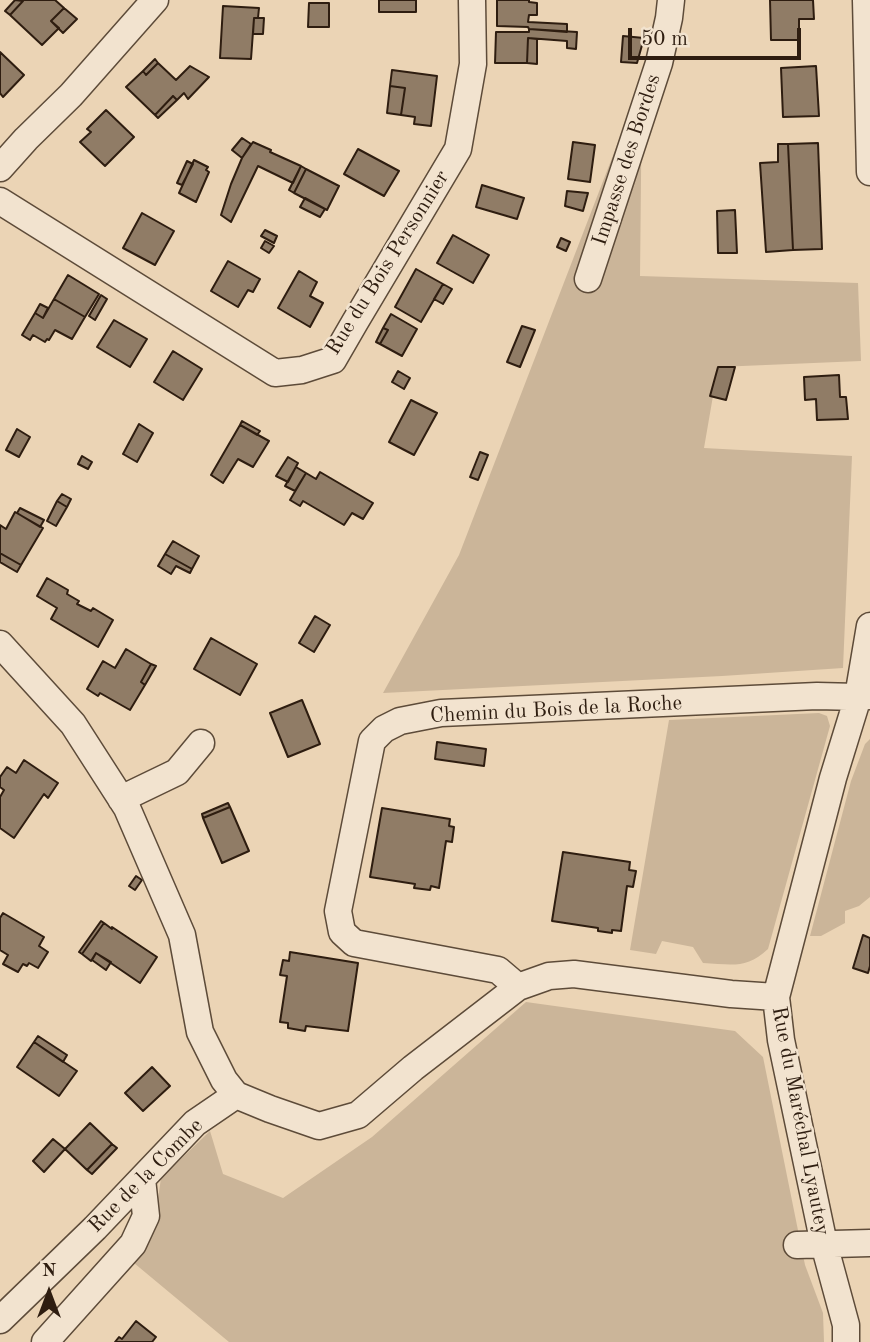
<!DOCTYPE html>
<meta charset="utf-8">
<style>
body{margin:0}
#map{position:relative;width:870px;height:1342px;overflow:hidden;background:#ebd4b5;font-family:"Old Standard TT",serif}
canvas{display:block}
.north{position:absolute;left:14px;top:1258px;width:70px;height:70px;-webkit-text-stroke:5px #f2e3cf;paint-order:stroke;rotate:0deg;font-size:19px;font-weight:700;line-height:28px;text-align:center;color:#2e1d10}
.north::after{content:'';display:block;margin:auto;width:24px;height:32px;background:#2e1d10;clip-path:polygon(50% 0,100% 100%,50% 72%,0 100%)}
.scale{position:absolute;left:628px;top:28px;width:173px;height:32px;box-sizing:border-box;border:4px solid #2e1d10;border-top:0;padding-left:9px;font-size:21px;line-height:24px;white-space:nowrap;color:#2e1d10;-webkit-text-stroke:5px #f2e3cf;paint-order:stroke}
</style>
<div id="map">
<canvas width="870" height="1342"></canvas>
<div class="north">N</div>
<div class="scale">50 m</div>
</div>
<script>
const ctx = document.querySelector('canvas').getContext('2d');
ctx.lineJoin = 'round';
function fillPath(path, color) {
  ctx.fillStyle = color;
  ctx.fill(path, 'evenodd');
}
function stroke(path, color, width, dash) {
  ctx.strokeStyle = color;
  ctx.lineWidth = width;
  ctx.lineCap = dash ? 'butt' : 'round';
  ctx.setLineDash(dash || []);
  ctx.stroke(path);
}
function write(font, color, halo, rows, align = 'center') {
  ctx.font = font + ' "Old Standard TT",serif';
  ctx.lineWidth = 5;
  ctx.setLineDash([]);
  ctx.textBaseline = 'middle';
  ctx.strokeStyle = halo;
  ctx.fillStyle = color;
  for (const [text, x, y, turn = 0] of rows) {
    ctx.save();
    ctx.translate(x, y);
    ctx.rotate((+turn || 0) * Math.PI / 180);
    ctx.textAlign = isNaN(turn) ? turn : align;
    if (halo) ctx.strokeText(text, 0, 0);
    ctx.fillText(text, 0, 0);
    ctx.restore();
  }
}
fillPath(new Path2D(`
 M642,80L640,276L858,283L861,361L718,367L704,448L852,456L843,668L722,676L383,693L459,555Z
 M819,713L827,716L830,726L768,949C746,970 730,964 703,963L693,947L662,941L656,954L630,950L669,720Z
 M870,739V897L859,906L845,911V923L821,936H810L851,781L865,744Z
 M526,1002L735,1031L763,1057L805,1265L823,1313L824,1342H229L134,1263L155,1220L161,1178L210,1131L223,1174L283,1198L372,1137Z`), '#cbb599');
const building = new Path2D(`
 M15,0L23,1L10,15L5,11Z
 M22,0H55L64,8L51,21L59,28L42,45L10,15L23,1Z
 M379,0H416V12H379Z
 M497,0H529V2L537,3V15H529L528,22L567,24V32L529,29L528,27L497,26Z
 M770,0H813L814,19H799V40H771Z
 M309,3H329V27H308Z
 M223,6L259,8L258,18H254L251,59L220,58Z
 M64,8L77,19L63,33L51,21Z
 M254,18H264L263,34H253Z
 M529,29L577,32L576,49L567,48V41L528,38L527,63H495L496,32H529Z
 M623,36L644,38L637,63L621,62Z
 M528,38L537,39V64L527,63Z
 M0,52L24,75L3,97L0,93Z
 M155,59L158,63L146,75L143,71Z
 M158,63L176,80L190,66L209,77L188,99L184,93L177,100L173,96L155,115L126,87L143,71L146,75Z
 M816,66L819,116L783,117L781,68Z
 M392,70L437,76L431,126L414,124L415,117L401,115L405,88L390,86Z
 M390,86L405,88L401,115L387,113Z
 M173,96L177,100L158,118L155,115Z
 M106,110L134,137L105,166L80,142L91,132L87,129Z
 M242,138L251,144L242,158L232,150Z
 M253,142L271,150L270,152L301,166L293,183L258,166L231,222L221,215L231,184L242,158Z
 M573,142L595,145L590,182L568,179Z
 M818,143L822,249L793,250L788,144Z
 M778,144H788L793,250L766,252L760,163L778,162Z
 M358,149L399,171L384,196L344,174Z
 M194,160L208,167L206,170L209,172L196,202L179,193Z
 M187,161L193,164L182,185L177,183Z
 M301,166L306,169L294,193L289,190Z
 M306,169L339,186L327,210L294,193Z
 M482,185L524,198L517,219L476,207Z
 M567,191L588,193L583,211L565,206Z
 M305,198L325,209L320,217L300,207Z
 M735,210L737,253H718L717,211Z
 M142,213L174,231L155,265L123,248Z
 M265,230L277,236L274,243L261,236Z
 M453,235L489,255L473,283L437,263Z
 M561,238L570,242L566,251L557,247Z
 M265,241L274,246L269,253L261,248Z
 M228,261L260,279L253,292L248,290L238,307L211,291Z
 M416,269L443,284L421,322L395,307Z
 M299,271L317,282L310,296L323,303L310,327L278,308Z
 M68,275L99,294L85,317L54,299Z
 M443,284L452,289L443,304L434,299Z
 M101,295L107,299L95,320L89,316Z
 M54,299L85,317L72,339L55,330L49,340L47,339L45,342L33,335L30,340L22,335L35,313L43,318Z
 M40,304L48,308L43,318L35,313Z
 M391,314L417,329L402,356L380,344L388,330L383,328Z
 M114,320L147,339L130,367L97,347Z
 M522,326L535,330L520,367L507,362Z
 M383,328L388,330L380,344L376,342Z
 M173,351L202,369L183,400L154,382Z
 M718,367H735L726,400L710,396Z
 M398,371L410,378L404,389L392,382Z
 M839,375L840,397H846L848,419L817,420L816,399L805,400L804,377Z
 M411,400L437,413L414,455L389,442Z
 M242,421L260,431L257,435L240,425Z
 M139,424L153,433L137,462L123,454Z
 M240,425L269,441L253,467L238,459L223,483L211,475Z
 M17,429L30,437L19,457L6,450Z
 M480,452L488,455L478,480L470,477Z
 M82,456L92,462L88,469L78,464Z
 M288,457L298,463L288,482L276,476Z
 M296,467L306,473L295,491L285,486Z
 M320,472L373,503L363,519L352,513L344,525L303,501L300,506L290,500L306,473L316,479Z
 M62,494L71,499L67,507L57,501Z
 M57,501L67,507L56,526L47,521Z
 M20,508L44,520L40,527L17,513Z
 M15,512L43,528L21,565L0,553V525L6,529Z
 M173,541L199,556L192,569L165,554Z
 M0,553L21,565L17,572L0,562Z
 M165,554L192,569L190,573L176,566L171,574L158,566Z
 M47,578L68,590L67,594L79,601L77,604L91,611L93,608L113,620L98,647L51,619L57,608L37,596Z
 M315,616L330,625L314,652L299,643Z
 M211,638L257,664L240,695L194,669Z
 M126,649L151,664L141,682L145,685L130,710L100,693L98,696L87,689L103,661L115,668Z
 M151,664L156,666L145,685L141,682Z
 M302,700L320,744L288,757L270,713Z
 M437,742L486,749L484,766L435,759Z
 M24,760L58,783L48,798L44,794L14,838L0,828V797L4,790L0,787V777L7,767L16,773Z
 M228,803L230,807L203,818L202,814Z
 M230,807L249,851L222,863L203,818Z
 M382,808L450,819L449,826L454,827L452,842L446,841L439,888L431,886L430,890L414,888L415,884L370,877Z
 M563,852L630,862L629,870L636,871L633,887L627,886L621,931L612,930V933L598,931V928L552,921Z
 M136,876L142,880L135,890L129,886Z
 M3,913L44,937L39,946L48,952L38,968L29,963L27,966L23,964L18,972L3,964L8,955L0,950V918Z
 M101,921L104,923L82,954L79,952Z
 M104,923L112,929V927L157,957L140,983L96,953L91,961L82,954Z
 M863,935L870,938V966L868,973L853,968Z
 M290,952L358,963L348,1031L306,1026L305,1031L288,1028V1023L280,1022L287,976L280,975L283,960L289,961Z
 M96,953L111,962L106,970L92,960Z
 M38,1036L67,1055L63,1062L34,1042Z
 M34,1042L77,1071L59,1096L17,1067Z
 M152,1067L170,1086L143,1111L125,1093Z
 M90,1123L112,1144L87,1170L65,1149Z
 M53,1139L65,1149L44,1172L33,1161Z
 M112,1144L117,1148L92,1174L87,1170Z
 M136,1321L156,1337L152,1342H115L119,1337L122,1339Z`);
fillPath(building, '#907c66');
stroke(building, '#2e1d10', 2);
const street = new Path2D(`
 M866,0L870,172
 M0,168L26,139L71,95L155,0
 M0,201L275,373L302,370L333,360L355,322L458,149L473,64L472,0
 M588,279L659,63L669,18L671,0
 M0,644L73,724L127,808L182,935L200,1032L224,1080L236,1095L270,1109L319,1126L358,1115L413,1068L518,987L549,976L574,974L731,994L776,997
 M121,799L177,772L201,743
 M518,987L498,970L354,943L342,932L338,911L372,741L384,729L400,721L441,713L817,696L858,697L870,696
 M797,1245L870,1243
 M0,1320L95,1228L195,1123L236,1095
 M45,1342L133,1244L146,1216L142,1179
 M846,1342V1325L824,1244L781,1040L776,997L833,778L858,697L870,626`);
stroke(street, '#5d4b39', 29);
stroke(street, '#f2e3cf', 26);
write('21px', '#2e1d10', '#f2e3cf', [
 ["Impasse des Bordes",627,160,-72],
 ["Rue du Bois Personnier",388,263,-58],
 ["Chemin du Bois de la Roche",556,710,-3],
 ["Rue du Maréchal Lyautey",800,1121,79],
 ["Rue de la Combe",146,1176,-45]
]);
</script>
